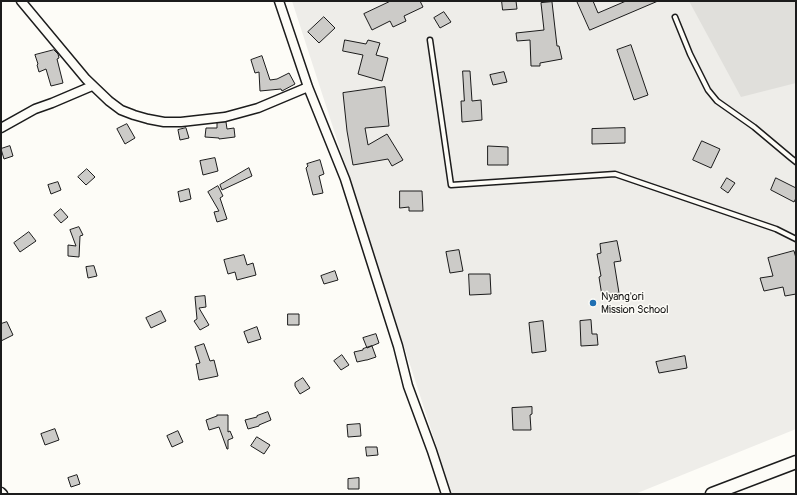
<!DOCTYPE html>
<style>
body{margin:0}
#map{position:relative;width:797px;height:495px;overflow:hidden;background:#fdfcf7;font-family:Pangolin,sans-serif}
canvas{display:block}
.frame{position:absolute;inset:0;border:2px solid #1c1c1c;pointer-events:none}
</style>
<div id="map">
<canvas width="797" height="495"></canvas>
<div class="frame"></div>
</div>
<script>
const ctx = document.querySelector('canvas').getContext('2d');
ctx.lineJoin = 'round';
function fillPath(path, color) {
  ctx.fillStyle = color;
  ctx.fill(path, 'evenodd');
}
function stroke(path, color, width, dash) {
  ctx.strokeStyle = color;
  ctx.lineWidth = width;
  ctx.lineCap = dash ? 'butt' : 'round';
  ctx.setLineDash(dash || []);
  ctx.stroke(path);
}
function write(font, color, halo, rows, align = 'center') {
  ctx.font = font + ' Pangolin,sans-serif';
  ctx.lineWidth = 3;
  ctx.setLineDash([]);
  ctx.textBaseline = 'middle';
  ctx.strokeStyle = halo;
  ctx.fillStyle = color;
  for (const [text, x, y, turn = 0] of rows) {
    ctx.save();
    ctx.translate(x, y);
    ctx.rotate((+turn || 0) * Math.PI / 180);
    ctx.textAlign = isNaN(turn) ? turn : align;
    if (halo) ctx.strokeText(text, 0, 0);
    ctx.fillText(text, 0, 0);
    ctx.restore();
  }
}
fillPath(new Path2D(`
 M292,1H796V429L635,494H452Z`), '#eeede9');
fillPath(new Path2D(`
 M689,1H796V83L741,97Z`), '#e0dfdb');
const building = new Path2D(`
 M391,1H420L423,7L404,16L406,21L393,27L390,21L372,30L364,14Z
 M502,1H516L517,9L503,10Z
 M577,1H593L598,13L626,1H658L590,30Z
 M552,2L557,46H559L562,59L540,63V66H531L530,40L517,41L516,33L544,30L541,3Z
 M444,12L451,22L440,28L434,18Z
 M324,17L335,28L319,43L308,32Z
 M345,40L366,44L368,40L380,43L376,55L388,58L382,81L358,74L363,55L343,51Z
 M631,45L648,95L634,100L617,50Z
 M54,50L58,54L59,58L57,59L63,83L51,86L46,69L39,72L37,65L38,64L35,55Z
 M262,56L270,80L277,79L289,73L295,84L282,91L281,89L260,91L259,72L255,73L251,60Z
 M463,71H470L472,101L481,100L482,120L462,122L461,101H464Z
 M504,72L507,82L493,85L490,75Z
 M385,87L389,126L365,128L368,145L387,134L403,160L392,166L388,159L353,165L347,131L343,93Z
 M226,122L227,129L234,128L235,137L219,139V138L205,137L206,128H217V123Z
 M127,124L135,138L125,144L117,129Z
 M186,128L189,138L180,140L178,130Z
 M625,128V143L592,144V129Z
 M702,141L720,149L711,168L693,160Z
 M10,146L13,156L4,159L1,149Z
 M488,146L508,147V165H488Z
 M215,158L218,171L203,175L200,161Z
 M320,160L324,174L319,176L323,193L313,195L306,168L308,166L307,164Z
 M249,168L252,176L222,190L220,185Z
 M87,169L95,177L86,185L78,177Z
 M727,178L735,183L728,193L721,188Z
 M776,178L796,188V198L794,202L771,190Z
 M58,182L61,190L51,194L48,185Z
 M218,186L223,196L220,198L227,219L217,222L214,212L219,211L208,192Z
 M189,189L191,199L180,202L178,192Z
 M400,191H422L423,211H409V207L400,208Z
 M61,209L68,217L61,223L54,215Z
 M79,227L83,235L80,236L79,257L68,256V245L76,246L70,230Z
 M29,232L36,241L20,252L14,243Z
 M617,241L621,261L614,262L619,293L602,296L599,277L601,276L597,254L601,253L600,244Z
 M459,250L463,271L450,273L446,252Z
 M794,251L796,258V294L785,296L783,287L764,291L760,278L773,276L768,258Z
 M244,255L247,265L253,263L256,275L237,280L235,272L228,274L224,260Z
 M94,266L97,276L88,278L86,267Z
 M335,271L338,280L324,284L321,276Z
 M469,274H490L491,294L470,295Z
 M205,296L206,307L199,308L209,325L200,330L194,321L197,319L195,297Z
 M161,311L166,321L151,328L146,318Z
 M288,314H299V325H288Z
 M591,320L592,334H597L598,345L581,346L580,321Z
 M543,321L546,351L532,353L529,323Z
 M7,322L13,335L1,341V324Z
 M257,327L261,339L248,343L244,332Z
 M376,334L379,343L367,348L363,338Z
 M204,344L210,361L214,360L218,376L199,380L196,364L200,363L195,347Z
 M372,346L376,357L367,360H366L357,362L354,352L363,350V349Z
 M342,355L349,365L341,370L334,361Z
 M685,356L687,368L659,373L656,362Z
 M303,378L310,388L300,394L295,386V383Z
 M532,407V414L530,415L531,430H513L512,408Z
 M268,412L271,420L259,425V426L248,429L245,420L257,417V416Z
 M217,415H228V432L230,431L233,438L228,440V449H227L219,427L209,430L206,420L217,416Z
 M360,424L361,436L348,437L347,425Z
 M55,429L59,440L45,445L41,434Z
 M178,431L183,442L172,447L167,436Z
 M257,437L270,445L264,454L251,446Z
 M366,447H377L378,455L367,456Z
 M77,475L80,484L71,487L68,478Z
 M359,478V489H348V479Z`);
fillPath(building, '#cccbc8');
stroke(building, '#1c1c1c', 1);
const lane = new Path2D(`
 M675,17L690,54L708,90L717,101L754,127L791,158L796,162
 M430,40L451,185L615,174L776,229L796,239`);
const street = new Path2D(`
 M21,1L86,79L109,101L121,110L134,115L148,119L164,122H181L225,117L258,108L308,87
 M279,1L308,87L345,179L398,346L408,386L432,451L446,494
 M1,128L35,109L52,103L92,86
 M1,492L3,494`);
const secondary = new Path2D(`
 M712,494L796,462`);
stroke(lane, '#1c1c1c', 7);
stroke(street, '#1c1c1c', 11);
stroke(secondary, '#1c1c1c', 15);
stroke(lane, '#fdfcf7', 4);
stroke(street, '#fdfcf7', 8);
stroke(secondary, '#fdfcf7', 12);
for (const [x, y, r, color] of [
 [593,303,4,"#1f6fb2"]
]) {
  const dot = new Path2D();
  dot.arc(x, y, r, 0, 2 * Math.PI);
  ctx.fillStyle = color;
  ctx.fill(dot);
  stroke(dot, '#fdfcf7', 1.5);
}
write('11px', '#1c1c1c', '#fdfcf7', [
 ["Nyang'ori",601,297],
 ["Mission School",601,310]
], 'left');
</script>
